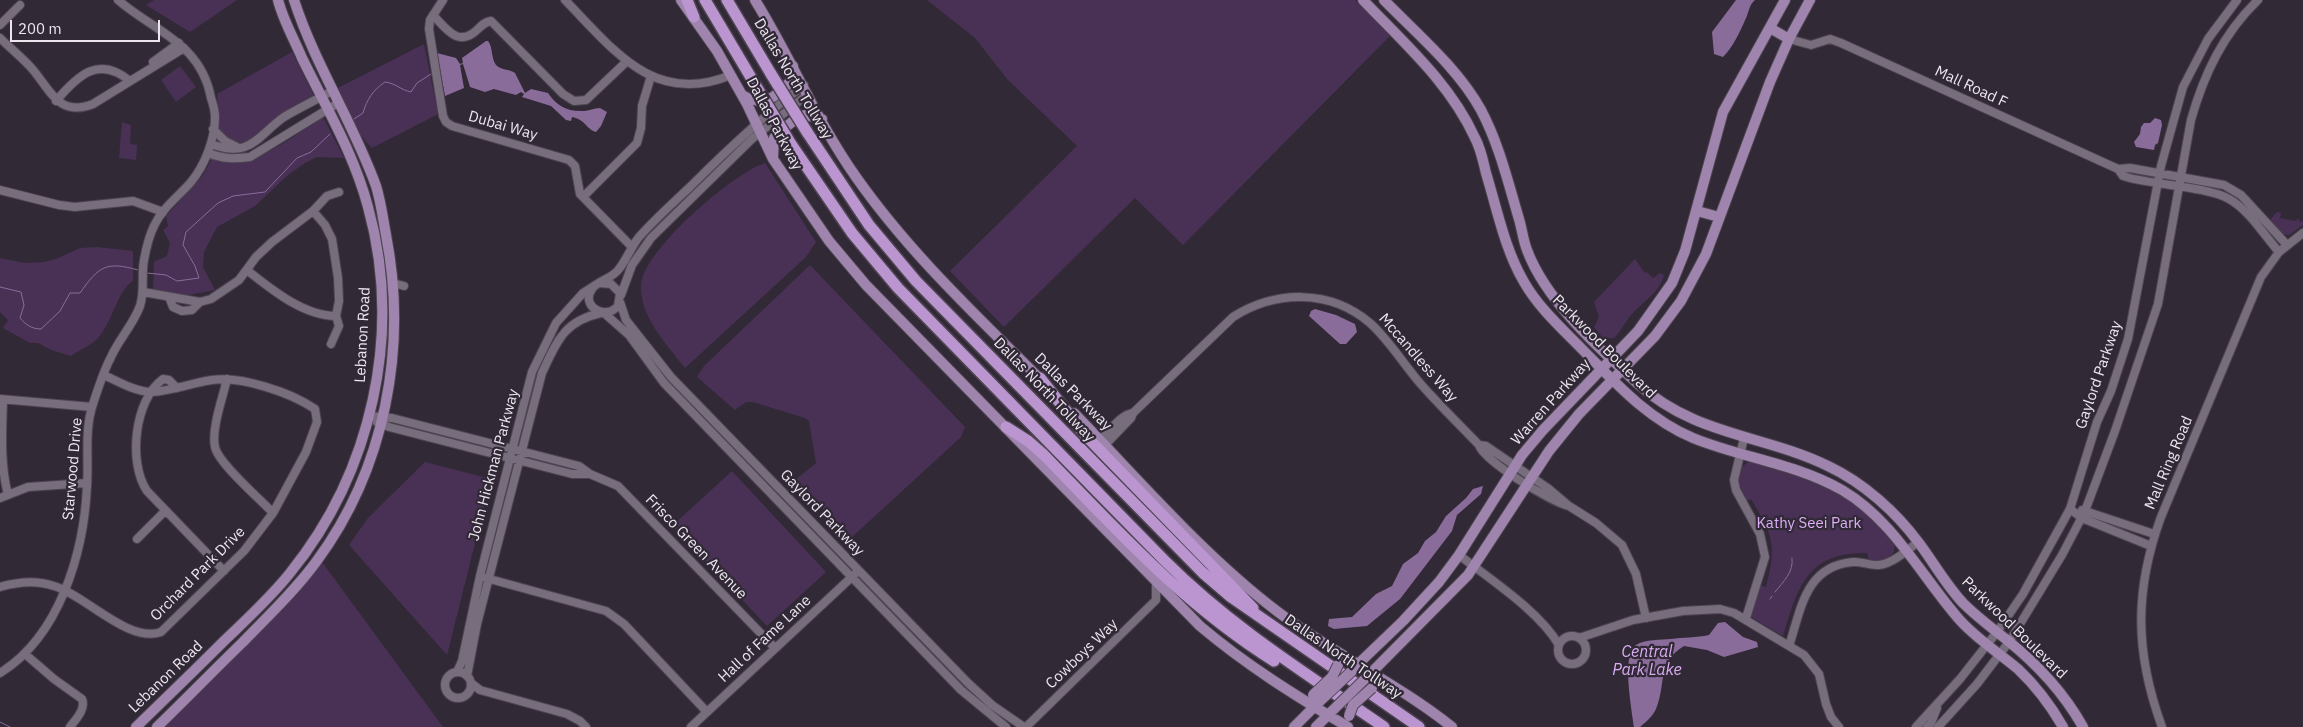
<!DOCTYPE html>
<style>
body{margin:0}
#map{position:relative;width:2303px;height:727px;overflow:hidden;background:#312936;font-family:"IBM Plex Sans",sans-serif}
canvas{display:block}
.scale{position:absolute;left:10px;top:20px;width:150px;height:22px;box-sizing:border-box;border:2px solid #ece6ef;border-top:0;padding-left:6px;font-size:15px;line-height:18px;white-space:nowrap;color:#ece6ef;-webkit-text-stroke:4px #312936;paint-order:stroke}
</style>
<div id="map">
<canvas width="2303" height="727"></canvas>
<div class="scale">200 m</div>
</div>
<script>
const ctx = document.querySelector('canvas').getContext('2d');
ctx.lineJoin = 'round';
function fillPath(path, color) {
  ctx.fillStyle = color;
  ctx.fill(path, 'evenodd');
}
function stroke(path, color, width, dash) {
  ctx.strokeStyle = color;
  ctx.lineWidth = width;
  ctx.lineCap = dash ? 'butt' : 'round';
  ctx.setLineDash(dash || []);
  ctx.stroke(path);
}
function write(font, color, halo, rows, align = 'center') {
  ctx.font = font + ' "IBM Plex Sans",sans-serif';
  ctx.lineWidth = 4.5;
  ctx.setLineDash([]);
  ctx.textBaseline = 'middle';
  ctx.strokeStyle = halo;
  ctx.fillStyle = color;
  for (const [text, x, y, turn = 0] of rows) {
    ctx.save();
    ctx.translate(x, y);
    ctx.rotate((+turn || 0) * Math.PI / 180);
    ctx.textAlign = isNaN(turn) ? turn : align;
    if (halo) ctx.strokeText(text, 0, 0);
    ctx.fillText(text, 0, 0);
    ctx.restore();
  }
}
fillPath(new Path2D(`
 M154,0H237L190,32L146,5Z
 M927,0H1355L1390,36L1183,245L1135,198L1004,327L950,271L1077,146L1007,79L975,38Z
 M424,44L438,114L372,148C355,132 347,108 338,88Z
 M292,52L315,98L254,140L234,144L221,134L219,129L217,94Z
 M180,66L196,87L176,102L161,80Z
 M323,117L344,158L317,157L305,163L288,175L255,206L217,227L204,252L203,267L215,290L183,296L153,292L154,262L167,256L170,243L163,230L168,226L166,216L201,178L212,159C254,170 289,139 323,117Z
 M122,122L131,125L130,144L137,145L136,160L119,158Z
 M765,163L816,242L806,257L685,368C667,345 640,317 641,286C642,251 733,173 765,163Z
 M2277,212L2281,213L2280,218L2296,221L2298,218L2300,222L2303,221V225L2289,235L2282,234L2270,220Z
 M97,247L133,251V281C118,289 112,323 98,338C92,345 79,350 71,356L51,350L38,343H30L3,328L8,320L0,312V258L25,263L44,262L56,259L80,248Z
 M1635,259L1645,273L1647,272L1653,278L1660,273L1664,275C1659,293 1645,300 1634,312C1626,320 1622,330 1614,338H1603L1594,327L1599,317L1594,302Z
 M810,265L965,427L961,437L851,538L795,480L816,463L809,421L805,418L753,402H746L735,410L697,377L704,366Z
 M1750,461C1803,473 1864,497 1895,544L1894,552C1888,560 1878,562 1869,560L1867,553C1807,552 1798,587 1783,636L1753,618L1751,615L1760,585L1766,587C1777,546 1773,535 1751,499L1744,502C1739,491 1738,481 1740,468Z
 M425,462L491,479L447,655L349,545L368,518Z
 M732,471L826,572L767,626L672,526Z
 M322,562L443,727H165L296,596Z`), '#493156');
fillPath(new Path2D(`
 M1736,0H1755C1749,5 1749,12 1746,18C1740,32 1733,47 1723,57L1714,54L1712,32Z
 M486,41H488C493,47 491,58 496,65C500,70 510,69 515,73L525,93L531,89L548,93C557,106 567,112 584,111C589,111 594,108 600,108L607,112L601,126L596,132C587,130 585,119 572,117L571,121L566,120L551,106L522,97L524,94L521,92L516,95L494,89L485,92L470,87L463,64L460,65L464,88L445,96L437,53L456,58L460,64L463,63L462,58Z
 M2155,118L2161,120L2162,125L2158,143L2155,145L2154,150L2136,147L2134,142L2140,134L2141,127L2144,123H2150Z
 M1315,309L1336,315L1355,324L1357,332L1346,344H1340L1309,316L1311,311Z
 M1483,486L1481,494L1457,515L1452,531L1400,599L1367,626L1334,629L1328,626L1329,619L1352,617L1376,594L1392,586L1403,564L1418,553L1425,541L1436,532L1446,516L1466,498L1473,489Z
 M1725,622L1743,637L1757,642L1758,647L1724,657L1707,650L1684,646C1656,663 1667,682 1656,709C1653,716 1646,722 1640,727H1634C1632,710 1621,654 1636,645C1645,639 1661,640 1671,639C1683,637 1696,638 1709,635L1718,623Z`), '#8a6c9b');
stroke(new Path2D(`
 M354,119L363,113C367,99 373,90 385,82C395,83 401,90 411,92L417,83L431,74
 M147,273L166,275L177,281L199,278L195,266L183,245L186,232L218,203L233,196L265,192L297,158L311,152L330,134
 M0,287L21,292L24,305L20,318C26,325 32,329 41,329L60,311L70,293H80C99,266 106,261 138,270
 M1775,592C1783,582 1794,572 1792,558
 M1770,599L1772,596
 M0,722L10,727`), '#8a6c9b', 1);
const minor = new Path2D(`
 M443,0L430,20L429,29L443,116L446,122L452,126L569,160L575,166L580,194L632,247
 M565,0C613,49 654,107 731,75
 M433,15C447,30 459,48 478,29C482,25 485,22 491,21L563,94L574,101L586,100L626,62
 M0,25L20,5
 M0,38C11,49 24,59 34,71C51,92 60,117 93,104L184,48
 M1789,39L1811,45L1830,39L1841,43L2118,169L2130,168L2224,185L2241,195L2287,245
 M153,62L179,43
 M56,101C78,75 99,55 130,81
 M213,129L225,141L237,147
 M211,144C251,159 257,136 284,117C299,108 316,100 332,91
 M208,153C223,159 234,159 250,157L338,103
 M2118,169L2123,176L2130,178C2157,185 2208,187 2229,199C2249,210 2264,235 2279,252
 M0,190L59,205L75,207L133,201L163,212
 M583,197L637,143L641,128L642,106L651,76
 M313,211L325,225L332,239L338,278L339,301L336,316L339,326L331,344
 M248,271C272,290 304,316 336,316
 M393,283L404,286
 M599,283L611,284L620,293L618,306C605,321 580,306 592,289C598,280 612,279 619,269C627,259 631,247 639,237C655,219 673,203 691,186C727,150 763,116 804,85
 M143,292L200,302L211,299L239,280L256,257L272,242L313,211L327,196L339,192
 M621,295L632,265L651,238L752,139L808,94
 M169,297L173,307L182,311L192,310L200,302
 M620,302L626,320L671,377L968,683L992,705L1024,727
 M604,313L629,335L664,383L961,690L1006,727
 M227,379C223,397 211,429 215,447C218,463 261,500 273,513
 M177,388L169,380L163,379C134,400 128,463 147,491L224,571
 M0,399L92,407
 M3,400C2,432 0,464 8,495
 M370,416L392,418L579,466L590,474L618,486L775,648
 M377,422L389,427L572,474H590
 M1744,438L1734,480L1736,490L1760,534L1765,557L1746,618
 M1100,440C1109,432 1120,415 1133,413
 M1105,445L1131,418L1133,413L1233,317C1276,290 1330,289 1370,323C1389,340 1402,362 1419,382C1438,404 1459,424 1479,445C1484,461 1551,502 1569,506
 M1479,445L1486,446L1549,489L1569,506L1596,523L1622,545L1636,574L1646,618
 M0,498L28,487L87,483
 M2070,509L2082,518L2151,546
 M2082,510L2154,534
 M137,539L165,511
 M1459,555C1491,580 1539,611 1559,645
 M486,578L606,611L624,624L707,712
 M0,587C17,582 36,580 54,586C85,595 129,644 161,632L244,551L273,513L306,452L317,422L315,409C290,392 241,376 212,380C191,383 172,391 151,392C136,392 117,381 104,375
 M1558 650a14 14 0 1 1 28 0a14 14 0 1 1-28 0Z
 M1579,638L1633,620L1683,611L1720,609L1734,613L1804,655L1819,674L1826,704L1831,717L1839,727
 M1789,646C1801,610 1805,566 1853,562C1861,561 1870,566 1879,565C1892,564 1908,550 1918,542
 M25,654L54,679L82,699C86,709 76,719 70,727
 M457,672L462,661L480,576L532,372L556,323L583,293L597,284
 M445 685a13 13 0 1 1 26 0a13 13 0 1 1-26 0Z
 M0,673C60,636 84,552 87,486C89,459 84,430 93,404C98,389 103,372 111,357C119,339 133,325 140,306C145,291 141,275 144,260C146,249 149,236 154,226C162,208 179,196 191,182C205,165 215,139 215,117C215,111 213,104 211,98C201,43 155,32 118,0
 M467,676L477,624L542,373C557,341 564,321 601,313
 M471,683L480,690L567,714L580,721L586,727
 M691,727L855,574
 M1026,727L1156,600V582
 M1916,727L1960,679L1997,632L2023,594L2070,509L2097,422L2111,391L2128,339L2161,166L2183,87L2208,39L2237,0
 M1927,727L1931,723L1937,708
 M1938,727L1977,684L2009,642L2062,555L2085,511L2115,431L2158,304L2191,120C2204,74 2223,34 2258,0
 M2162,727C2135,653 2134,591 2161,517L2261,277L2279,252L2303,233`);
const major = new Path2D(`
 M681,0L717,51L747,104L773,159L829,241L866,285L1200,626C1246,665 1296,696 1348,727
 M755,0C791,58 817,122 856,177C910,254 979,318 1045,384
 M1363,0C1404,43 1450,83 1475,138C1481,149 1483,161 1486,173C1497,209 1505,250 1524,282C1537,305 1557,324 1575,342C1611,378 1645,418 1693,438C1742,458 1794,463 1842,490C1893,520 1920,574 1958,618C1975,638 1998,652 2018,669C2036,686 2051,706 2063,727
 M1384,0C1417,34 1458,68 1481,110C1499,144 1508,182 1519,219C1522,229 1523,240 1527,250C1545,299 1598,348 1637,383C1695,436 1762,434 1828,466C1864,483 1896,512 1919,543C1934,563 1946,585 1963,603C1977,617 1992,628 2007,640C2037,664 2064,693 2083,727
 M1770,28L1789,39
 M742,95C765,108 774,98 791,81L793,66
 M773,158L774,138L777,134L797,118L805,115L822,119
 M1697,211L1719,217
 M1074,413C1140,481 1203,555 1278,612C1334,654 1398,684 1452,727
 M1355,667L1403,621L1439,582L1459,555L1522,455L1543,430L1638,331L1672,283L1685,251L1723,112L1785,0
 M1369,675L1468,575L1549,451L1579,414L1655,336L1681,301L1706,254L1770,82L1789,39L1810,0
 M136,727C166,698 196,669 226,639C248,618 271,597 290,573C372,472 403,333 368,207C354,154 326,107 302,58C294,39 283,20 278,0
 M157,727C186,699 214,670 243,642C268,616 294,592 316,562C385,469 408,348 386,235C383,219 381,202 376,186C353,122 315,65 294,0
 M1294,727L1318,703
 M1316,727L1331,712`);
const highway = new Path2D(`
 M687,0L694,17
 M705,0L756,86
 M727,0L771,74
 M807,132L869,225L916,281L1203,573L1231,597L1419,727
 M791,144L852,233L898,288L1165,561C1231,627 1307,674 1384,727
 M1040,378L1088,438L1253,608
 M1006,427L1028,441L1044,455C1118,531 1183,604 1274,661`);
stroke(minor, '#4c444f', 10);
stroke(major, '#4c444f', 12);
stroke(highway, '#4c444f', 14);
stroke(minor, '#776d7d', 8);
stroke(major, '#9f85ae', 10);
stroke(highway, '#ba95cf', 11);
const majorBridge = new Path2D(`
 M1313,695L1332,677L1338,665
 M1319,702L1353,670
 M1332,711L1366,678
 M1349,716L1353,705L1372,688`);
const highwayBridge = new Path2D(`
 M771,74L807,132
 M756,86L791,144`);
stroke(majorBridge, '#4c444f', 12, []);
stroke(highwayBridge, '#4c444f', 14, []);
stroke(majorBridge, '#9f85ae', 10);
stroke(highwayBridge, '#ba95cf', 11);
write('15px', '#ece6ef', '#312936', [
 ["Dallas North Tollway",793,79,59],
 ["Mall Road F",1971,87,25],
 ["Dallas Parkway",774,124,62],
 ["Dubai Way",503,126,16],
 ["Lebanon Road",363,335,-87],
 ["Parkwood Boulevard",1604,347,45],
 ["Mccandless Way",1418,358,49],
 ["Gaylord Parkway",2099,375,-71],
 ["Dallas North Tollway",1044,390,46],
 ["Dallas Parkway",1073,392,45],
 ["Warren Parkway",1551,402,-48],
 ["Mall Ring Road",2169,463,-67],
 ["John Hickman Parkway",494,465,-75],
 ["Starwood Drive",73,469,-85],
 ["Gaylord Parkway",822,513,46],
 ["Frisco Green Avenue",696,547,46],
 ["Orchard Park Drive",198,574,-45],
 ["Parkwood Boulevard",2014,628,44],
 ["Hall of Fame Lane",765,639,-43],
 ["Cowboys Way",1082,654,-44],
 ["Dallas North Tollway",1343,657,34],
 ["Lebanon Road",166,677,-44]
]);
write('15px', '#ddaff6', '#312936', [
 ["Kathy Seei Park",1809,524]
]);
write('italic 16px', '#d9acf2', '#312936', [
 ["Central",1647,652],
 ["Park Lake",1647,670]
]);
</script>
